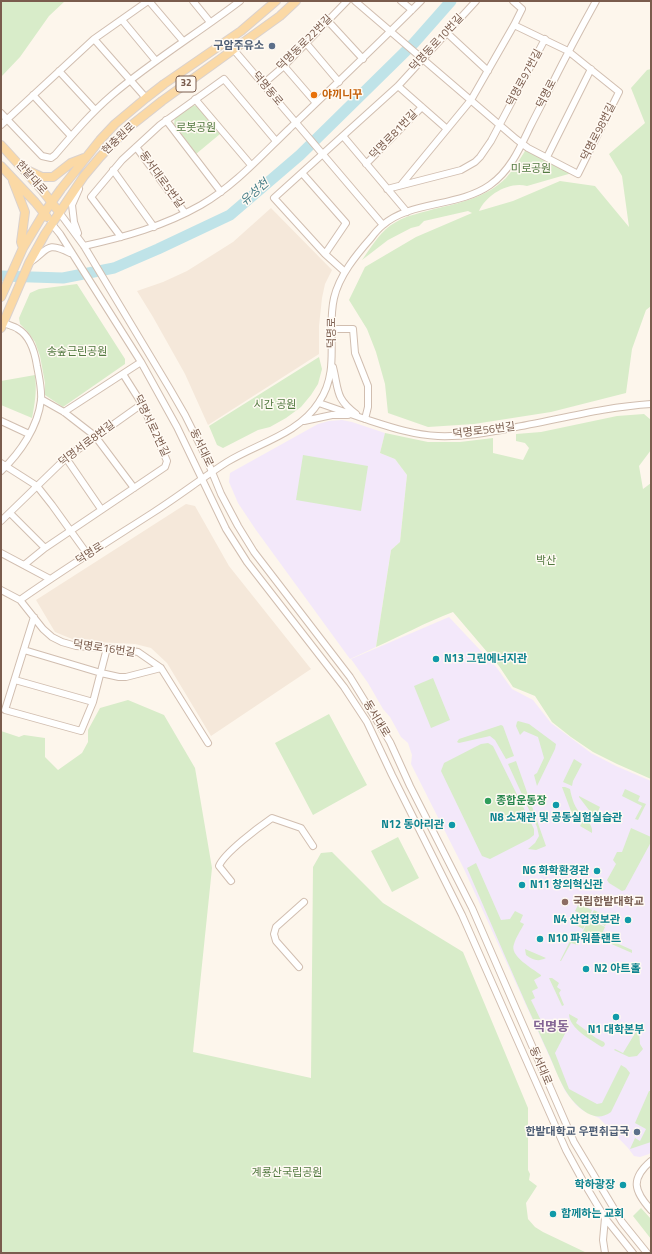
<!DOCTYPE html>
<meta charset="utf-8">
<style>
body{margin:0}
#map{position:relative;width:652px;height:1254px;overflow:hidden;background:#fdf6ec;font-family:"Titillium Web",sans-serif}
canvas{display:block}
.frame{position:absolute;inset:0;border:2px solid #7a5c4d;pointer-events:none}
</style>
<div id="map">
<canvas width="652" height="1254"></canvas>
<div class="frame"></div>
</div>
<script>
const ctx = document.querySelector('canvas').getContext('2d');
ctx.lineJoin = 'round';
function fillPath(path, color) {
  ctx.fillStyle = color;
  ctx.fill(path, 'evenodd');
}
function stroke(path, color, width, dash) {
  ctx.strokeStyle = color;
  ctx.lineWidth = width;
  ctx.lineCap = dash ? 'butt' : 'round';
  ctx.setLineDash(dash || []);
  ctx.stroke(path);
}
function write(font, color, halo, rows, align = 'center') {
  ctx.font = font + ' "Titillium Web","Noto Sans KR",sans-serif';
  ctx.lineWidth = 3;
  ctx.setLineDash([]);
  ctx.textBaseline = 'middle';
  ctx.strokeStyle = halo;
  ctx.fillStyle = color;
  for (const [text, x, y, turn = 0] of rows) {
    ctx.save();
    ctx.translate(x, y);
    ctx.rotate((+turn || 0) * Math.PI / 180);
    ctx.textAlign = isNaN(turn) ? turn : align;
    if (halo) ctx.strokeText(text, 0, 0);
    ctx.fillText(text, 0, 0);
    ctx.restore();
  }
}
fillPath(new Path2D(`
 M271,208L332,270L325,284L322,298L319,326V354L208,425L185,374L153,317L137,291L163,282L187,271L233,242Z
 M186,504L195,506L229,566L311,669L211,736L167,663L151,648L135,644L77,641L55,632L36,600Z`), '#f5e8da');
fillPath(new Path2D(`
 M342,420L352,422L385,433L380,453L395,459L407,475L400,542L391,550L376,647L350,659L256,530L238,503L229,482L230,473L309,429L318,424L329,421Z
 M449,617L497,668L512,689L533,700L551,723L591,753L616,766L651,781V1152L649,1154L640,1157L634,1156L628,1148L599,1118L582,1110L576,1105L565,1091L463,867L411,764L412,755L408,743L401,737L390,717L383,709L368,683L351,659Z`), '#f3e8fa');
fillPath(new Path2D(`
 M1,1H65L49,16L20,57L1,77Z
 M651,69V306L646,310L632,349L626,393L551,412L474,424L428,427L388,413L385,384L376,352L367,329L349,300L365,267L416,237L472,213L468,211L424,221L419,226L411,228L388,240L362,260C372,246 381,230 396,222C408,215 421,213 434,209C459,203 486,198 506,178C513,170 519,161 525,151H527L572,173L527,186C509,181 486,195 479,211L513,201L560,181L595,186L629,227L622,176L609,154L645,123L631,88L647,70Z
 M192,105L197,106L220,134L196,154L174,124L175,118Z
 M77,284L125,359V364L63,407L45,395V383L40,356L35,342L28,332L20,324L19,318L30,293L39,289Z
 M319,357L322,369L318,384L311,395L301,407L286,418L270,427L258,430L223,448L217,445L209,426Z
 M35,375C37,390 35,403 32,418L1,405V381Z
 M644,414L651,420V450L639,466L643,489L651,483V779L617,764L593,752L571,737L552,722L535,696L513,687L499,666L453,612C426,622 401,636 376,647L391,550L400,542L407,475L395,459L380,453L385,433L428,442H460L493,438V453L523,460L529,448L525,443L516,441V434L541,432L617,416Z
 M303,455L368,466L361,511L296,500Z
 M433,678L450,720L431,728L414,686Z
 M128,700L164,715L195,768L212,868L193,1052L311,1078L313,867L321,853L332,852L383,903L463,952L528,1108V1170L530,1174L529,1180L537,1186L526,1203L528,1219L535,1227L543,1232L587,1253H1V731L19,737L24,735L45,738V757L58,770L82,753L88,742V730L100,708Z
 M329,714L367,785L313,815L275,743Z
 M518,721L529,724L556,744L555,749L537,786L534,775L537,773L544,758L538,737L524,731L520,735L516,726L517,722Z
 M501,725L503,726L514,756L506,759L495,740L490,736L459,743L457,742L459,739Z
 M488,743L493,746L534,829V835L529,839L490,859L482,856L441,771L444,763L481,744Z
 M574,759L582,764L573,781L572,786L563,782Z
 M516,761L546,846L536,850L528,849L535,843L539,836L537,827L508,764Z
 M562,787H565L570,789C572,800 575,807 581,815L577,822H575Z
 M625,789L640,796L638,801L646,804L638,820L635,819L642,806L622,796Z
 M579,796L600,807L595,818L579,797Z
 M584,818C589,821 593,827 592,833L580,826Z
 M631,828L651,837V842L625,890L622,891L609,883L607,880L616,864L613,860L617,852H622Z
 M398,837L419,878L392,892L371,851Z
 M476,863L501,920L510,919L515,911L523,915L520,922L524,924C521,930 516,937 514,944C509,956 532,968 541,975V976L534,980L538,988L532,991L535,998L531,1000L547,1033L562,1026L565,1025L568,1028L555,1053L569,1089L597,1104L602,1103L621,1065L626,1068L630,1073L611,1112C599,1121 587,1115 577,1105C561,1090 555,1066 545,1046C518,987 493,928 467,868Z
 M579,904L592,910L589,918L575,911L578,905Z
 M594,910L609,918L605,926L590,918Z
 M576,913L588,919L583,929L574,924Z
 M589,919L605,927L601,936L632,950V953L600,939L599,940L582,933Z
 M572,937L580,941L578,945L571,943L561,961H560Z
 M525,949L546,958C538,962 533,960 526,955Z
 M549,978H552L559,983L557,987L561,990L559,993L564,1005L562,1006Z
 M569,1014L578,1019L576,1023L596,1038L604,1042L605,1044L604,1046L602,1047C591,1040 569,1028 569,1014Z
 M637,1030L639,1031L640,1044L643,1049L637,1056L629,1057L614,1050L615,1049L623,1053Z
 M649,1091H651V1142L630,1149L635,1138L640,1141L646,1129L635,1123Z
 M641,1208L651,1219V1239L633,1216Z`), '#d8ecc9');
stroke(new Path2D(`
 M1,276L63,278L114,268L158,249L230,215L300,155L414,43L451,1`), '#bfe3e8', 11);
const minor = new Path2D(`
 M149,1L183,41
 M193,1L210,22
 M355,1L516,139L528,148L578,174L619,92L568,51L514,25
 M401,1L412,10
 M122,20L156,61
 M328,21L363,59
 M447,33L488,71
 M94,39L146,98
 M306,43L339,82
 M234,50L383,225
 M284,66L316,103
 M59,71L95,110
 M263,84L284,66L347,1
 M398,86L447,129
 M33,95L71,136
 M195,99L251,165
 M1,113L42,156L51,158L55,155C73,134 91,113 112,95C152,61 198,33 240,1
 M166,120L221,192
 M1,125L94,39L148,1
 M343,136L407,212
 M136,147L185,213
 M547,157L591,69
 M366,164L422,107
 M113,170L154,227
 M302,173L346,223L325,254
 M401,185L471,100L514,25L522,9L513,1
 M387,189L461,170L475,162L480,157L491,141L545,39
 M59,212L84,246L170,389L185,415L205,455L221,494L238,526L254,552L350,677L390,742L410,786L472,908L574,1142L622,1222L647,1253
 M51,223L60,234L141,362L177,427L226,529L247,562L344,687L367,722L392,775L462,915L566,1150L584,1183L605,1218L633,1253
 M78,233L74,222L72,205L79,189
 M121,237L91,197L122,160L160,125L224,79L276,141
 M84,246C125,237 164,226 201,205C234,186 261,156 288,130C333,87 377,45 421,1
 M29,263C48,251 45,240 70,253
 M345,272L325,254L274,198L398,86L476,1
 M332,329H353L355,353L368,386V407L365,419
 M333,367C339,391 335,398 356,414
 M41,399L64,412L95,436L134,488
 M319,403C333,408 348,413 362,418C387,426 412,435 438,436C463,437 487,433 511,428C557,420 603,407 651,404
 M64,412L141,362
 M1,421L29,434
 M304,421L332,415H348
 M66,458L101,509
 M1,463L37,486L52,505L88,555
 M1,471C20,453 38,427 41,400C42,389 39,377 37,366C35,353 30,336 18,329C14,326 8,325 4,323
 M10,513L45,548
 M1,521L66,458L142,404
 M1,553L50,579
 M24,565L45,548L165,467L167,461L142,404L123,374
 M1,590L20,600C64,569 109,541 154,512C179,496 202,478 227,462C258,443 299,434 319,402C341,370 326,333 334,298C339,276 356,255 371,238C374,234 378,229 383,225C410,201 459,207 490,185C510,171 520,148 530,127C537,113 545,98 552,84C566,56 581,28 596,1
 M20,600L43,629L52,637L62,642L76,646L120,649L138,652L161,668L208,743
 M34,617L5,710L81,731L93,702L107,648
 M24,650L101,673L119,677H126L161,668
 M15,680L93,702
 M231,881L219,866C224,853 259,827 272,818L301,828L313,846
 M299,967L276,941L274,934L276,927L304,902
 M651,1161C630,1179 634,1191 651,1210
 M605,1253L603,1240L605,1218`);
const major = new Path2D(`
 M1,145L42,190L59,212
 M1,166L35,202L47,217
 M27,170L42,177H53L71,163L84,158
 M13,181L25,212L21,242L23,248
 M1,297L23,248L44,213L61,189L100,140L115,124L146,98L164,84L241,31L276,1
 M1,328L29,263L45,234L84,176L100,157L128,128L162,101L280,16L296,1`);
stroke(minor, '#d1beb0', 8);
stroke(major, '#dad1cd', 10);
stroke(minor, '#fff', 6);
stroke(major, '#fbd9a5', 8);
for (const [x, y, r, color] of [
 [272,46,4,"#5c6f8a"],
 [314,95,4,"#e8710a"],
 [436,659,4,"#0f9aa8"],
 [488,801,4,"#2e9e5b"],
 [556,805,4,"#0f9aa8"],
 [452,825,4,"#0f9aa8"],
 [597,871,4,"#0f9aa8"],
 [522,885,4,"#0f9aa8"],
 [565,902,4,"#8d6e63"],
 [628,920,4,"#0f9aa8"],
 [540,939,4,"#0f9aa8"],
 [586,969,4,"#0f9aa8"],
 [616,1017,4,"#0f9aa8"],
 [637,1132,4,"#5c6f8a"],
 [623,1185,4,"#0f9aa8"],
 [553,1214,4,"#0f9aa8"]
]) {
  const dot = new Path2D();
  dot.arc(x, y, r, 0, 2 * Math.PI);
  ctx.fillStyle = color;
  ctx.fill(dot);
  stroke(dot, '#fffaf3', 1.5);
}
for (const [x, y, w] of [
 [186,84,20]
]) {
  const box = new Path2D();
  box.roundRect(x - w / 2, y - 8, w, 16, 3);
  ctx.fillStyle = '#fffaf3';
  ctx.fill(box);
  stroke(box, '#7a5c4d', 1);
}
write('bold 10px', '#7a5c4d', null, [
 ["32",186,84]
]);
write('11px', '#7a5c4d', '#fffaf3', [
 ["덕명동로22번길",305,43,-45],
 ["덕명동로10번길",437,43,-47],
 ["덕명로97번길",525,78,-62],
 ["덕명동로",267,89,50],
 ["덕명로",547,94,-63],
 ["덕명로98번길",599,132,-63],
 ["덕명로81번길",394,135,-46],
 ["현충원로",119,139,-44],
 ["한밭대로",31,178,48],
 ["동서대로5번길",161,180,54],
 ["덕명로",332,333,-90],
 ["덕명서로2번길",151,426,64],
 ["덕명로56번길",484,431,-7],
 ["덕명서로8번길",87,444,-37],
 ["동서대로",201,448,65],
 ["덕명로",90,554,-33],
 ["덕명로16번길",104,649,8],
 ["동서대로",376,719,59],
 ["동서대로",540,1066,67]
]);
write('bold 11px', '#4e5e75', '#fffaf3', [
 ["구암주유소",264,46],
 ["한밭대학교 우편취급국",629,1132]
], 'right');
write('bold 11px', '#c56008', '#fffaf3', [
 ["야끼니꾸",322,95]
], 'left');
write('11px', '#537a41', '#fffaf3', [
 ["로봇공원",196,128],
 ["미로공원",531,169],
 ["송숲근린공원",77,352],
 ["시간 공원",275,405],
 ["박산",546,561],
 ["계룡산국립공원",287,1173]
]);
write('bold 11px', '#0d838f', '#fffaf3', [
 ["N13 그린에너지관",444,659],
 ["N8 소재관 및 공동실험실습관",556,818,"center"],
 ["N12 동아리관",444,825,"right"],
 ["N6 화학환경관",589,871,"right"],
 ["N11 창의혁신관",530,885],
 ["N4 산업정보관",620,920,"right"],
 ["N10 파워플랜트",548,939],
 ["N2 아트홀",594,969],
 ["N1 대학본부",616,1030,"center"],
 ["학하광장",615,1185,"right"],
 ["함께하는 교회",561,1214]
], 'left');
write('bold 11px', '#27864d', '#fffaf3', [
 ["종합운동장",496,801]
], 'left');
write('bold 11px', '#785e54', '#fffaf3', [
 ["국립한밭대학교",573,902]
], 'left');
write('italic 12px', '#437c86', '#fffaf3', [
 ["유성천",255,193,-41]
]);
write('bold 13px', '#846695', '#fffaf3', [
 ["덕명동",551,1028]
]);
</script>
